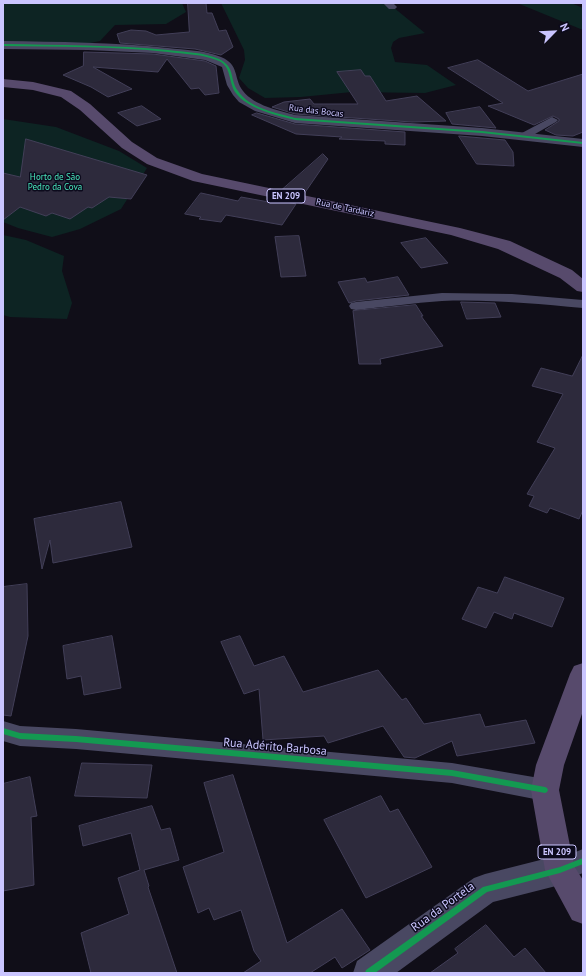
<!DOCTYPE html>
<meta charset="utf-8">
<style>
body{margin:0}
#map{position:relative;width:586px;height:976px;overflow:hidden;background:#100e18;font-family:"PT Sans",sans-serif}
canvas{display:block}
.frame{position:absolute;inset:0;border:4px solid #cac5ff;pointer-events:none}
.north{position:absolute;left:534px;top:12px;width:40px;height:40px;-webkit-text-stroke:3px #0c0a1c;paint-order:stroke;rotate:66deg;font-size:11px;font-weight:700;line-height:16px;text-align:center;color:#cac5ff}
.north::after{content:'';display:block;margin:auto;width:14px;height:18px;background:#cac5ff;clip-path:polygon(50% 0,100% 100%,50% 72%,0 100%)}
</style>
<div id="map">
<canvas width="586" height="976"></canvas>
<div class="frame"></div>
<div class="north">N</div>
</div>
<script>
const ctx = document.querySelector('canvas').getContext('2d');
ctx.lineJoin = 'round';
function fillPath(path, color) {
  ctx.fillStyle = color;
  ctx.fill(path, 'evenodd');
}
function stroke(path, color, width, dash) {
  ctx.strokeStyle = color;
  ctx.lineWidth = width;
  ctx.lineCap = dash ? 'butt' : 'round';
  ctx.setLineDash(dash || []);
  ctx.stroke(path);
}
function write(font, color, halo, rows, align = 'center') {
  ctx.font = font + ' "PT Sans",sans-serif';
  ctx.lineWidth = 3;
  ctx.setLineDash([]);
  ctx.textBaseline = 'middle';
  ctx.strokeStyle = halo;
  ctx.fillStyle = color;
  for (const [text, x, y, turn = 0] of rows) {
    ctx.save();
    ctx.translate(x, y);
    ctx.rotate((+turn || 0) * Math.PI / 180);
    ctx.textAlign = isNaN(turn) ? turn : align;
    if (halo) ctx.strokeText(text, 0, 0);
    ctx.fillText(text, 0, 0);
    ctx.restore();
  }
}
fillPath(new Path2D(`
 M3,3H182L186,12L166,24L115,25L100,41L71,47L3,45Z
 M221,3H388L425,33L399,38L393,42L391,48L395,62L427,65L456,85L425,93L352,92L301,97L265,98L248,88L239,78L245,60L244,50Z
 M517,3H571L583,8V30Z
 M3,119L56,127L119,151L147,168L121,209L80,229L52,237L18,228L3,222Z
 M3,235L26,240L64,256L62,271L72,303L67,319L10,317L3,315Z`), '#0d2423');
const building = new Path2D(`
 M188,3H206L207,13H212L219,31L226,30L233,47L221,55L195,49L120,43L117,34L131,30L146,31L156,35L189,32Z
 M84,52L153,54L205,61L216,66L219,93L205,95L199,88L191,89L167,59L158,72L93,67L132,89L108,97L91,87L63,75L83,66Z
 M478,60L528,91L583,74V132L573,136L556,135L545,130L559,121V119L553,116L534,125L488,106L503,103L448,68Z
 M361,70L365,76H370L386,101L417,96L446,121L412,122L295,114L272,107L284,102L310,99L314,104H358L337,72Z
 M142,106L161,119L137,126L118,113Z
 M480,107L496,128L452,124L446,113Z
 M257,113L295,124L405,132V145L385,144V141L339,139L342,137L296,134L252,115Z
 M459,136L505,140L513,152L514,166L477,164Z
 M26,139L147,175L131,199L109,197L92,208L88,207L70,219L52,213L46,216L20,207L3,220V173L20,177Z
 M323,154L328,159L304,194L283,189Z
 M201,193L238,201L241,197L269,202L272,199L296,204L282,225L226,215L221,222L199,219L201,217L185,214Z
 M299,236L306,276L281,277L275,237Z
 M426,238L448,263L421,268L401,243Z
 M398,277L409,295L356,301L349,303L338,282L365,278L367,282Z
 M461,302L495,303L501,317L467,319Z
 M416,305L423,316H421L443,346L380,359L381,364H359L353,311Z
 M583,355V510L579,519L550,508L547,513L529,506L534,496L527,494L555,448L537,442L563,394L532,386L541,368L572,376Z
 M121,502L132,547L53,563L50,540L42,569L34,519Z
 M505,577L564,598L552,627L514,613L512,619L494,612L486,628L462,619L478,587L497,593Z
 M27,584L28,636L11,716L3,715V587Z
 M112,636L121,688L84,695L81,676L67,679L63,646Z
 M240,636L254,666L284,656L303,692L378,670L402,700L406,698L424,724L480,714L485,727L526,720L535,743L457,756L452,741L415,758L404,757L383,726L328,743L324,736L263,740L259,689L244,694L221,642Z
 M82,763L152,765L147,798L75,796Z
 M233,775L287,943L342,909L370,950L342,968L335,957L310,973H243L261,961L254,951L241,910L214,920L209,908L198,913L183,867L224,852L204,783Z
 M30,777L37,816L31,817L34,885L3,891V784Z
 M381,796L390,812L398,809L432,867L366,898L324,820Z
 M152,806L161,830L170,828L179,860L144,870L149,886L148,887L177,973H91L81,933L129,914L118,878L140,870L131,833L83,846L79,826Z
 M486,925L514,957L525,948L546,973H430L458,953L455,949Z`);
fillPath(building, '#2d2a3c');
stroke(building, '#423f58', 1);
fillPath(new Path2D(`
 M383,3H393L397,7L395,9H389Z
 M552,117L558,120L556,122L528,138H520L518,136L520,134Z
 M442,293L512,294L583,300V308C536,304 489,299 442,301C413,303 385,307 356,310L351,309L349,306L351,303L356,302Z
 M3,721L20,726L76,729L452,763L545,779L553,783L557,790L553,797L545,801L452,783L76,749L20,746L3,741Z
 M583,849V873L560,882L551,878L547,870L551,862Z`), '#494862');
fillPath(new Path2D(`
 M3,41C58,42 113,42 168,48C185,50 205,50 221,57C240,65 233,78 243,91C255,106 278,110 295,115L482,128L583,139V147L482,136L295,123L255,111L239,102L233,95L227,85L222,67L205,60L153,53L88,50L3,49Z
 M560,855L571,860L575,870L571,880L560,885L493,902L396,973H353L357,961L474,878L485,874Z`), '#494862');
fillPath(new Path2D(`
 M3,79L33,82L71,91L90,104L132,142L157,158L202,174L460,228L510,241L572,270L583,279V292L577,291L560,278L498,249L451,235L193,181L147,164L122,148L80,110L61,97L33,90L3,87Z
 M583,663V711L564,765L559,790L574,866L583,880V924L572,920L545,870L531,790L536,765L570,674L574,666Z`), '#574a6c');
fillPath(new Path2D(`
 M3,44C58,45 113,45 168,50C184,52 203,52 219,59C236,67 229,79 238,91C249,108 277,113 295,118L482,131L583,142V144L482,133L295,120C276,115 247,109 235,92C228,80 232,68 219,61C203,54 184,54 168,52C113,46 58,47 3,46Z
 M3,728L20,733L76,736L452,770L545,787L547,788L548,790L547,792L545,793L452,776L76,742L20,739L3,734Z
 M583,858V864L560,873L487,892L375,973H365L366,970L483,887L560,867Z`), '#139951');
write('9px', '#cac5ff', '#0c0a1c', [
 ["Rua das Bocas",316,111,7],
 ["Rua de Tardariz",345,208,12]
]);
write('9px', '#49e7bc', '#0c0a1c', [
 ["Horto de São",55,177],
 ["Pedro da Cova",55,187]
]);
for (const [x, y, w] of [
 [286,196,38],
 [557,852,38]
]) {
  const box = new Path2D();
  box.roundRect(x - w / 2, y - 7, w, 14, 3);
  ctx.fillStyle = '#0c0a1c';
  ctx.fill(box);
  stroke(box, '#cac5ff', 1);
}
write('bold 9px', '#cac5ff', null, [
 ["EN 209",286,196],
 ["EN 209",557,852]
]);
write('12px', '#cac5ff', '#0c0a1c', [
 ["Rua Adérito Barbosa",275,747,5],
 ["Rua da Portela",443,907,-36]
]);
</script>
